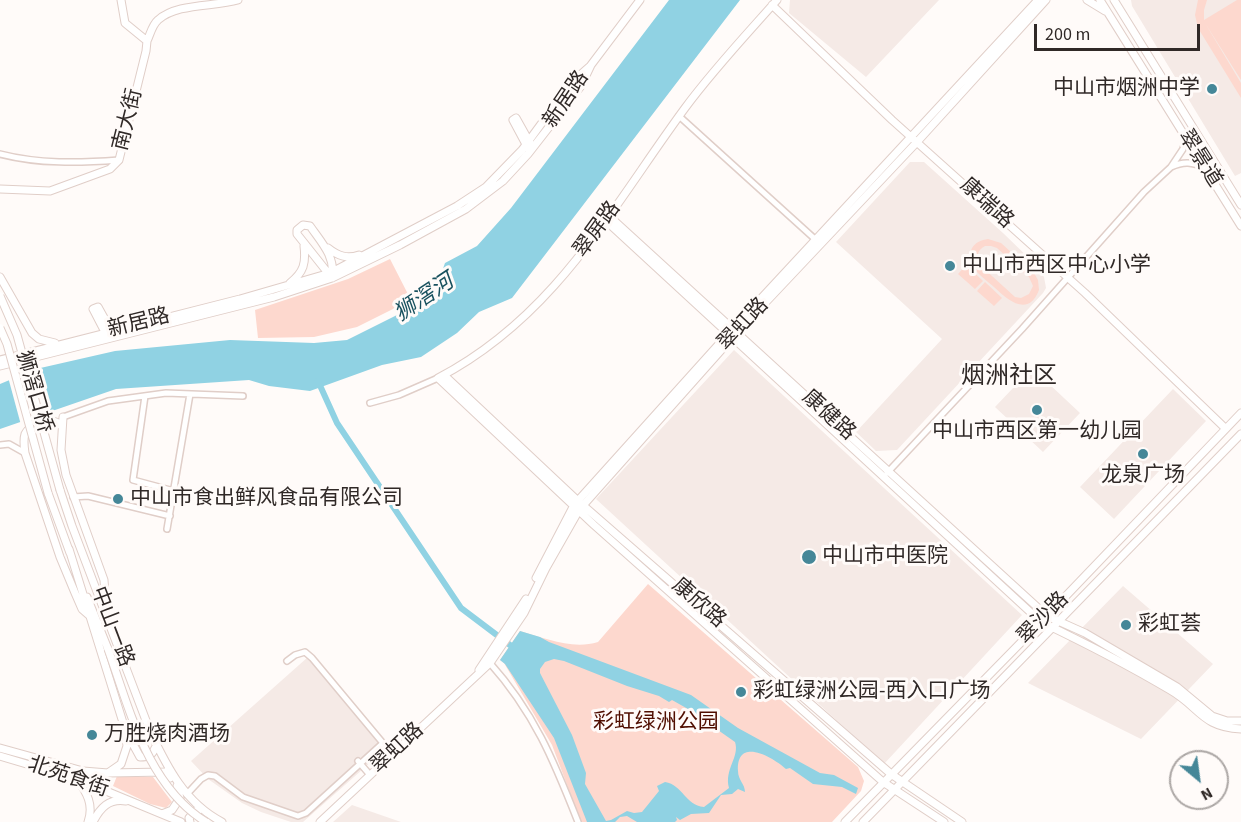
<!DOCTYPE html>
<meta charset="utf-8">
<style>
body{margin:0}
#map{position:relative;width:1241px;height:822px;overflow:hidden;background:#fffbf9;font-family:"Source Sans 3",sans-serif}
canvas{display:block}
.north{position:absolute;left:1169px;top:750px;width:60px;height:60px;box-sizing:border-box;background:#fffbf9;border:2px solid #aca7a5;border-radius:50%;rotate:151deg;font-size:16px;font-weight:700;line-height:24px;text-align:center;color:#302927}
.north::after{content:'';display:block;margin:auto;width:21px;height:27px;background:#458798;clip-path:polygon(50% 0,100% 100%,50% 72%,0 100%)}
.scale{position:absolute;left:1034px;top:24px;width:166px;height:27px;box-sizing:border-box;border:3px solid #302927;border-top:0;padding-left:8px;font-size:18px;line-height:21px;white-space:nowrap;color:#302927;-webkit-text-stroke:4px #fffbf9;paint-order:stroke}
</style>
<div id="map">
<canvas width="1241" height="822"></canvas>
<div class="north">N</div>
<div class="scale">200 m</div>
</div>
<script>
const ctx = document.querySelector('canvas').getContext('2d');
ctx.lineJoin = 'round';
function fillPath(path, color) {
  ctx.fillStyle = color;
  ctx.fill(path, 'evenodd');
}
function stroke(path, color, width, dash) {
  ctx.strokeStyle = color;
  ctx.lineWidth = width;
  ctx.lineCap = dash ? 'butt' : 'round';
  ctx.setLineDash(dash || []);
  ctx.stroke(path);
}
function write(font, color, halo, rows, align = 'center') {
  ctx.font = font + ' "Source Sans 3","Noto Sans SC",sans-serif';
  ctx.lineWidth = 6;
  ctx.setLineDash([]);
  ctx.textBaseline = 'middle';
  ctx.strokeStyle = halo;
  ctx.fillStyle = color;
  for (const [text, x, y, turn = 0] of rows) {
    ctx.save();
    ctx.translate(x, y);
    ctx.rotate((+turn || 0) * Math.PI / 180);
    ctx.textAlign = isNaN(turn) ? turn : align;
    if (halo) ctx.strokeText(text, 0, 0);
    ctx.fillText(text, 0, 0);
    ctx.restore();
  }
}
fillPath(new Path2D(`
 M790,0H939L866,77L789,13Z
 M1131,0H1241V173L1235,176L1132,6Z
 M910,162H924L1003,233L1034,263L1044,277L1046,288L1043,293L897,450L876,451L856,432L942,339L836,242Z
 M734,350L1022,615L884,764L596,499Z
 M1032,368L1080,413L1043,452L995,407Z
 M1173,389L1206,421L1114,519L1080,487Z
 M1123,586L1213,664L1141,739L1028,683Z
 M308,657L388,747L303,822H291L261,812L242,803L208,779L191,761Z
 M352,805L401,822H333Z`), '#f5eae6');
fillPath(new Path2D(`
 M1198,0H1207L1204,10V20L1237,0H1241V80L1205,23L1241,83V98L1198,28L1195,15Z
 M988,239L1001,243L1034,273L1038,280L1039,290C1028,318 1008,300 994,287C983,277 963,265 972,248C976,242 981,240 988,239ZM985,246H991L997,248L1029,277L1033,286L1029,294L1021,298L1015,297L981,266C975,258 977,250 985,246Z
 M390,259L411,300L357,327L314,337L258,338L255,310L348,279Z
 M966,265L983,281L975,289L958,274Z
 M985,282L1002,298L994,306L977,291Z
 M648,584L858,767L864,781L861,791L832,822H581L552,745L504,663L500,660L520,631C545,638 572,650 598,642Z
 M117,776L153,777L172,802L166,808L150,804L113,786Z`), '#fdd8ce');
fillPath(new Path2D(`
 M669,0H740L512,298L479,312L457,333L421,357L382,365L310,391L269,386L249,380L116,389L0,429V384L36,369L115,351L230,340L314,343L347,340L433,297L445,263L477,246L511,208Z
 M520,631L540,637L549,642L691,695L738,728L820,773L834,775L858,788L856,794L842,787L813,784L790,768L786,769C773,757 736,736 738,771C738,780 745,784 745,792L738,789L732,794L721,795L709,813L691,814L680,820L676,817L677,820L675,822H637L627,816L620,817L615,822H587L554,738L505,664L500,660ZM554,659L564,661L627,686L659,696L669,702L672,700L688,709L735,742C740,757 724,769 729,788L704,807C685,805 683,785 665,782L657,786L659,791L642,812L634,813L627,811L611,820L606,821L585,784L586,773L572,735L540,673V669L545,662Z`), '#90d2e3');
fillPath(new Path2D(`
 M36,366L49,416L21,425L8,377Z`), '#fffbf9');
stroke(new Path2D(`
 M318,381L337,423L461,608L510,645`), '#90d2e3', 6);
const street = new Path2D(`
 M679,116L816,240
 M1186,137L1183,149L1171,167C1184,161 1192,162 1205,168
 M0,154C39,164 79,163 119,160
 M145,396L133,480L174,491
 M370,403L399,395L438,378
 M63,417L108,401L166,393L243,396
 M0,445L9,444L25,453
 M887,473L1022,329L1144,192L1171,167
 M73,497L88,496L170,516
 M167,529L190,394
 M287,661L295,655L305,652L312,658L392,754
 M489,662C534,712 554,761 578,822
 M358,761L370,775
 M187,794L201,779L208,775L215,776L243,797L298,816L306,813L383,743`);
const secondary = new Path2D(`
 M777,0C746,35 713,70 685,108C610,210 555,317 438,378L594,525L883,782L944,822
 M1087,0L1105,11
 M1100,0L1241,226
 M1114,0L1241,205
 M772,5L892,120L1085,293L1225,428
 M147,41C150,35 152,25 158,20C177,3 213,7 238,0
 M528,148L513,120L516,118L530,143
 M0,189L50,191L110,169L119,160L146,51L147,41L125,23L121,0
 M608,215L1047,616L1085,633L1177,687L1212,716L1227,721H1241
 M605,220L1041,622C1085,643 1128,665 1170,690C1200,707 1201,727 1241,729
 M303,225L310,226C321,242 336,257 332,278L297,234V230Z
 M328,248C338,256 347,259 359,255
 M0,277L32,333L39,339L55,343
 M290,283C304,272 306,263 304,246
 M107,336L93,309L98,307L113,334
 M0,360L240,299L330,273L457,206L486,187L522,150L572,82L589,67
 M0,366L274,297L332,278L400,245L466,209L503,181L528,154L581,86L591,65L640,0
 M444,375L578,501L891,774L962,822
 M63,417L61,450L66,475L104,580L106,606
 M62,427C55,415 31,422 25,434C23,440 24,446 25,453L60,557L75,593L82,609L98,623
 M60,490L72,526L150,731C167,767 185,803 222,822
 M48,493L70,553
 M69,549L125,729L127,746L121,764L108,773
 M536,578L574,505L728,334L1038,0
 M87,597L108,649
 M479,670L526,599
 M128,735L140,757C148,757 152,756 155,748
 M0,748L83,771L108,773L165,772L170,778
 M0,756L77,779L181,822
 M77,779C87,793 94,805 88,822
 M162,814L172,810L180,798L177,786
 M93,822C100,808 109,798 126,801
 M190,822L189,818L195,811H198
 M320,822L490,663L524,613L546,568L579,510L732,338L917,142L1046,0
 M845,822L1041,622L1241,413
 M863,822L1241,434`);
stroke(street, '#e0cec8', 8);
stroke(secondary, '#e0cec8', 9);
stroke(street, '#fff', 5);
stroke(secondary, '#fff', 7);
const secondaryBridge = new Path2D(`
 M0,296L17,335L60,490
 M0,328L7,344L48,493
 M108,649C130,710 147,785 206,822`);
stroke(secondaryBridge, '#e0cec8', 9, []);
stroke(secondaryBridge, '#fff', 7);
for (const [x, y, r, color] of [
 [1212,89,6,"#458798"],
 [950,266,6,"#458798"],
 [1037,410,6,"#458798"],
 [1143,454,6,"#458798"],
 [118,499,6,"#458798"],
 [809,557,8,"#458798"],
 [1126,625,6,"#458798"],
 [741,692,6,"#458798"],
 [92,735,6,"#458798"]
]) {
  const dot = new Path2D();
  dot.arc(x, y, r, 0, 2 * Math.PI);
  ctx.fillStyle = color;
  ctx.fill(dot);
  stroke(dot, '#fffbf9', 2);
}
write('21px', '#302927', '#fffbf9', [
 ["中山市烟洲中学",1200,89,"right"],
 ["中山市西区中心小学",962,266],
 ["中山市西区第一幼儿园",1037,432,"center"],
 ["龙泉广场",1143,476,"center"],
 ["中山市食出鲜风食品有限公司",130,499],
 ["中山市中医院",822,557],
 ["彩虹荟",1138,625],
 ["彩虹绿洲公园-西入口广场",753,692],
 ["万胜烧肉酒场",104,735]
], 'left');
write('21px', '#302927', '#fffbf9', [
 ["新居路",567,100,-56],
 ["南大街",129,120,-76],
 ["翠景道",1199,159,58],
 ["康瑞路",986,204,42],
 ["翠屏路",598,230,-54],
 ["新居路",139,324,-14],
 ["翠虹路",744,325,-47],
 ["狮滘口桥",33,392,74],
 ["康健路",828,416,42],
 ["康欣路",698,604,41],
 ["翠沙路",1044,619,-46],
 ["中山一路",111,627,69],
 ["翠虹路",398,749,-43],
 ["北苑食街",68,778,19]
]);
write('21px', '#500e00', '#fffbf9', [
 ["彩虹绿洲公园",656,723]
]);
write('italic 22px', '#19515e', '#fffbf9', [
 ["狮滘河",425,299,-34]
]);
write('24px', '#302927', '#fffbf9', [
 ["烟洲社区",1009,378]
]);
</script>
